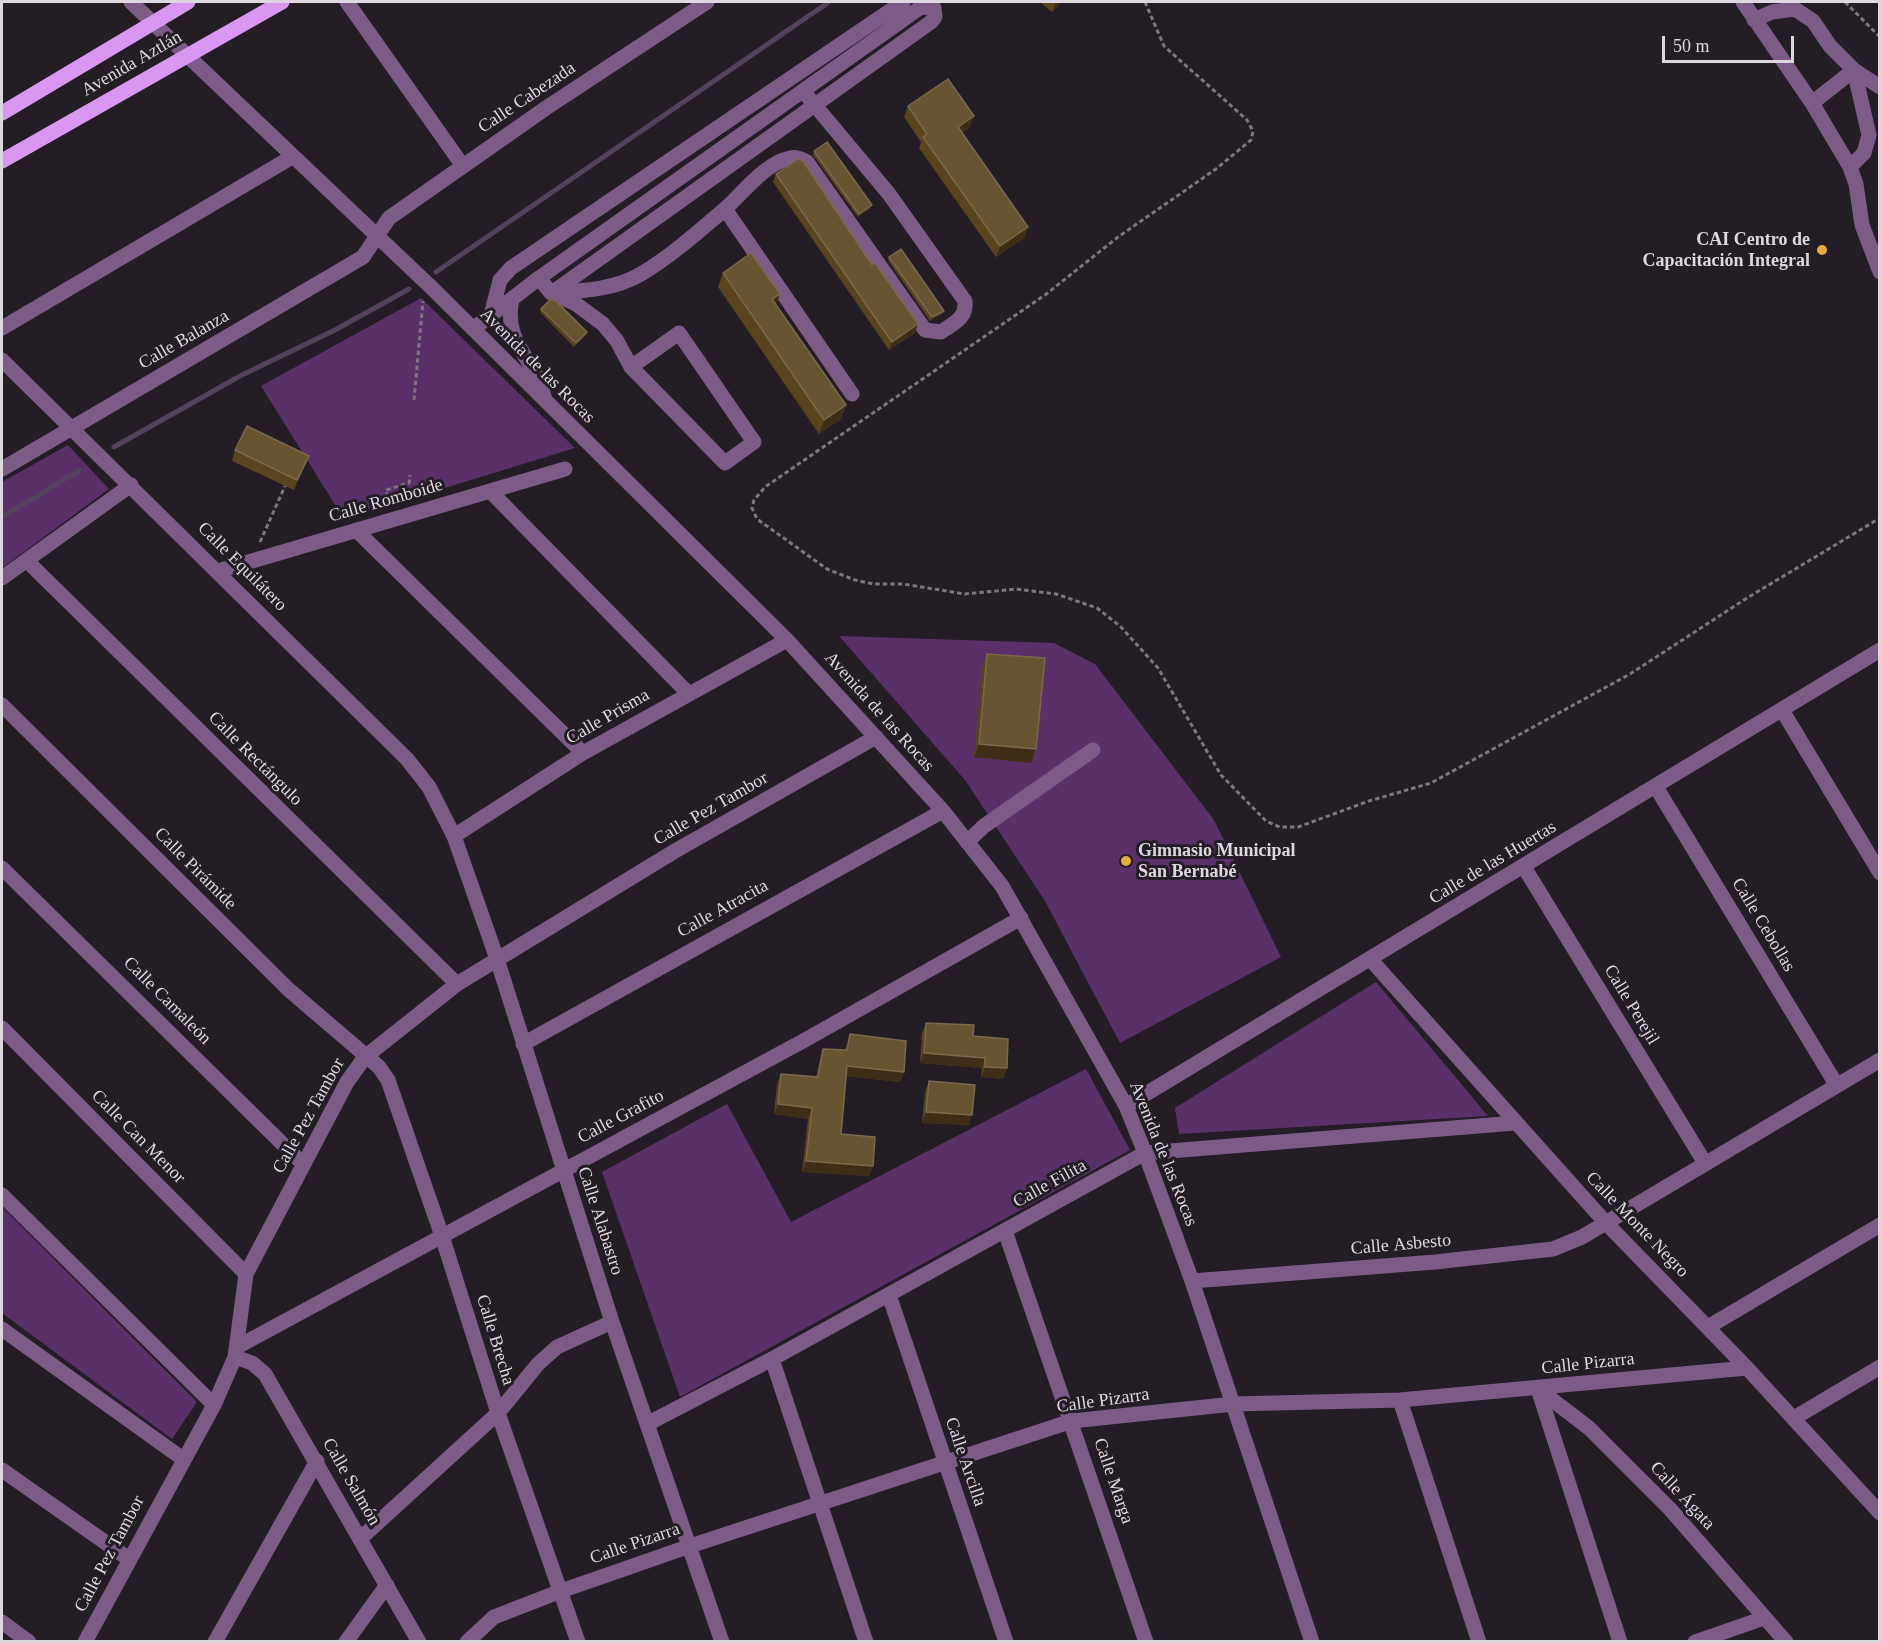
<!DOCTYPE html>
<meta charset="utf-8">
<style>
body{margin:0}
#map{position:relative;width:1881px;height:1643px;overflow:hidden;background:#241d26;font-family:Georgia,serif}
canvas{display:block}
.frame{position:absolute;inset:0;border:3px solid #ddd8df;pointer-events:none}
.scale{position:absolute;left:1662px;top:36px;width:132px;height:27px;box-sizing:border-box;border:3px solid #ddd8df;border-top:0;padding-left:8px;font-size:18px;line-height:21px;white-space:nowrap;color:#ddd8df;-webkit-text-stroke:4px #241d26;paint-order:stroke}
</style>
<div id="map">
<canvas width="1881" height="1643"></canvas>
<div class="frame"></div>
<div class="scale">50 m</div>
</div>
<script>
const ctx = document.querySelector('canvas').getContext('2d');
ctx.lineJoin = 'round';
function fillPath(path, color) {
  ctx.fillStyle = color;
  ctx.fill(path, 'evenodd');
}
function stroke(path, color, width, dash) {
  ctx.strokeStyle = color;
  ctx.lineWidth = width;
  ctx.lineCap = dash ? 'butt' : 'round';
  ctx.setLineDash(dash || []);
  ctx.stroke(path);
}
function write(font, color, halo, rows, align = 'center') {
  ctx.font = font + ' Georgia,serif';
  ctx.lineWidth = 6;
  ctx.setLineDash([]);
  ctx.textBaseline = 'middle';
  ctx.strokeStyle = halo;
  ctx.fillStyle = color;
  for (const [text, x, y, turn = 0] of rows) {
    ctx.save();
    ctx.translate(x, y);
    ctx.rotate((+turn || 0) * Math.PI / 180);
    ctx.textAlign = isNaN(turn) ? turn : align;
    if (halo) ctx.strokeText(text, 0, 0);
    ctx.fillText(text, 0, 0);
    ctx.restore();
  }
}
fillPath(new Path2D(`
 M421,298L575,448L344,519L261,386Z
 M68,445L109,489L2,568V482Z
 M839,636L1054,643L1095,664L1214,820L1281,957L1120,1043L1045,901L965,780Z
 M1376,982L1488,1116L1179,1134L1175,1108Z
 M1086,1069L1130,1150L680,1397L602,1172L727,1104L791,1222Z
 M2,1207L197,1402L172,1439L2,1313Z`), '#5a3069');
stroke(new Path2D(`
 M436,272L829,2
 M114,447L240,376L335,330L409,289
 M2,517L80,470`), '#54415c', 5);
stroke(new Path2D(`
 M1145,2L1164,46L1247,120L1253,131L1251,140L1216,169L1118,237L1045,295L765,487L754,500L752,508L757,519L827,569L855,580L873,584H903L965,594L1016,589L1056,594L1097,608L1120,626L1158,668L1221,775L1266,821L1280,827H1298L1369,801L1431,783L1630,674L1747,598L1880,518
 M1845,2L1880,37
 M414,400L423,301
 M390,504L386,490L409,483L410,475
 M260,542L285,486`), '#7c767e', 3, [4.5, 3]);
stroke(new Path2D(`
 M131,2L434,290L787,640L943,811L1002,886L1126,1106L1145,1153L1192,1281L1312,1642
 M347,2L463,166
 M1743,2L1812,103L1850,167L1856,184L1862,225L1880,272
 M1754,20L1772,12L1795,9L1813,21L1830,46L1854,70L1869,135L1864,153L1850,167
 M1812,103L1854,70L1880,87
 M725,209L852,394
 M539,278L551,293C582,291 614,290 641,274C671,256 698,232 725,209C743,193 765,163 790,158C796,156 802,159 807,162L925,330L941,332C954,323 967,318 965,301L889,194L803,91
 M553,292L931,22L935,17L934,8
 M554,294L576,304L603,324L617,341L631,367L725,463L754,442L679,333L631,367
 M512,299C502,345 537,358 545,400
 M491,315L500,280L511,268L903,2
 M2,328L292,157
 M473,329L539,278L921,7L934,8
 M2,360L407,759L429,787L454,836L497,959L612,1322L722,1642
 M2,469L363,257L389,218L546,108L707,2
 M491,492L689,694
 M356,530L583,753
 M27,561L457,984
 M218,571L565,469
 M2,578L131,485
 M2,705L288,989L379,1067L388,1080L442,1236L498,1413L578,1642
 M1782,710L1880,873
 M1656,787L1836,1084
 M454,836L583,753L787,640
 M967,842L984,826L1093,750
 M1524,867L1705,1163
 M2,868L303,1164
 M1371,960L1606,1223L1747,1368L1880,1513
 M2,1028L246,1274
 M523,1044L943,811
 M1126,1106L1880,650
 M2,1195L214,1405
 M1005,1231L1146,1642
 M1192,1281L1435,1262L1553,1249L1582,1237L1880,1060
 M889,1295L1006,1642
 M1708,1327L1880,1225
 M2,1329L183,1459
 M237,1347L805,1040L1021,918
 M235,1357L252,1363L265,1374L419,1642
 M772,1359L866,1642
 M1538,1389L1589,1428L1670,1509L1786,1642
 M1538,1389L1620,1642
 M1400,1400L1479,1642
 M1794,1418L1880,1367
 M647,1424L772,1359L1145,1153L1515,1123
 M2,1470L129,1559
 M361,1538L498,1413L538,1364L557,1347L612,1322
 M2,1622L29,1642
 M85,1642L214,1405L235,1357L246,1274L347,1082L365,1057L457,984L675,851L876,737
 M215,1642L317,1461
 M346,1642L387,1585
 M467,1642L494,1617L561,1591L690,1546L1072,1421L1233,1404L1400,1400L1747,1368
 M1695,1642L1764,1618`), '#7c5c87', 15);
stroke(new Path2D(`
 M2,113L188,2
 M2,161L282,2`), '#da97f2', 15);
fillPath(new Path2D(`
 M1040,2H1062L1052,12Z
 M908,106L974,116L970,127L962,133L1028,227L1024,238L996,257L919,148L921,142L904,117Z
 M814,151L871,208L858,217L813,155Z
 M776,174L915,333L889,350L773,182Z
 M889,257L944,311L942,314L930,321L888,260Z
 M723,273L776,305L846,405L841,419L819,434L718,287Z
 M541,309L587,332L586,335L574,347L540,312Z
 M235,450L305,466L294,490L232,461Z
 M987,654L1036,749L1031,763L974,757L982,667Z
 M926,1023L973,1036L1007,1068L1003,1079L981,1077L982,1068L920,1063L922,1033Z
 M850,1034L904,1072L900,1082L846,1076L841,1134L873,1166L869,1176L802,1172L808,1119L774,1114L777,1084L781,1074L816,1077L820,1060L823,1049L845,1050Z
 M929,1081L969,1125L922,1123L925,1092Z`), '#59441c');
fillPath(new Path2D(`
 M1056,2H1062L1052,12Z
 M974,116L970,127L954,138L958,127Z
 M872,205L871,208L858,217L859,214Z
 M1028,227L1024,238L996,257L1000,246Z
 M780,294L775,308L772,299Z
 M944,311L942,314L930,321L932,317Z
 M918,324L915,333L889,350L892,342Z
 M587,332L586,335L574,347L576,343Z
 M846,405L841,419L819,434L824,420Z
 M309,456L305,466L294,490L297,480Z
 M979,744L1036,749L1031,763L974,757Z
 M924,1053L985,1058L982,1068L920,1063Z
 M847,1066L904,1072L900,1082L844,1076Z
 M985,1067L1007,1068L1003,1079L981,1077Z
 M778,1104L812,1108L808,1119L774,1114Z
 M926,1112L972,1115L969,1125L922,1123Z
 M806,1161L873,1166L869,1176L802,1172Z`), '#3e2e17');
const building = new Path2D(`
 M948,79L974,116L958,127L1028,227L1000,246L923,137L927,134L908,106Z
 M827,142L872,205L859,214L814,151Z
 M798,159L803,161L872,265L875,263L918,324L892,342L776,174Z
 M901,249L944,311L932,317L889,257Z
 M751,253L780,294L772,299L846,405L824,420L723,273Z
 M551,299L557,302L587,332L576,343L541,309Z
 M247,426L309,456L297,480L235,450Z
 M987,654L1045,658L1036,749L979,744Z
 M926,1023L974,1025L973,1036L1008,1039L1007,1068L985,1067V1058L924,1053Z
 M850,1034L906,1041L904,1072L847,1066L841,1134L875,1137L873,1166L806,1161L812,1108L778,1104L781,1074L818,1077L823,1049L847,1050Z
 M929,1081L975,1085L972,1115L926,1112Z`);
fillPath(building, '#675431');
stroke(building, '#7a694c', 1.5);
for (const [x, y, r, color] of [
 [1822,250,6,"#e8ab37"],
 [1126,861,6,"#e8ab37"]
]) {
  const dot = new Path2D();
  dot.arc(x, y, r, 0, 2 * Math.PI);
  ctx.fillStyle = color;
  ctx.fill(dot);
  stroke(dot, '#241d26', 2);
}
write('18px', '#ddd8df', '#241d26', [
 ["Avenida Aztlán",132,64,-30],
 ["Calle Cabezada",527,98,-34],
 ["Calle Balanza",184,340,-30],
 ["Avenida de las Rocas",537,366,45],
 ["Calle Romboide",386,501,-16],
 ["Calle Equilátero",242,567,45],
 ["Avenida de las Rocas",879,712,48],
 ["Calle Prisma",608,717,-30],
 ["Calle Rectángulo",255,759,45],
 ["Calle Pez Tambor",711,809,-30],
 ["Calle de las Huertas",1493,863,-31],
 ["Calle Pirámide",195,869,45],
 ["Calle Atracita",723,909,-29],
 ["Calle Cebollas",1763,925,59],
 ["Calle Camaleón",167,1001,45],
 ["Calle Perejil",1631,1005,59],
 ["Calle Pez Tambor",309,1116,-61],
 ["Calle Grafito",621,1117,-28],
 ["Calle Can Menor",138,1137,45],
 ["Avenida de las Rocas",1163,1154,68],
 ["Calle Filita",1050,1184,-29],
 ["Calle Alabastro",600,1221,72],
 ["Calle Monte Negro",1637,1225,46],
 ["Calle Asbesto",1401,1245,-5],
 ["Calle Brecha",495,1340,73],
 ["Calle Pizarra",1588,1364,-6],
 ["Calle Pizarra",1103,1401,-8],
 ["Calle Arcilla",965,1462,71],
 ["Calle Marga",1113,1481,71],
 ["Calle Salmón",351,1482,60],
 ["Calle Ágata",1682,1496,47],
 ["Calle Pizarra",635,1544,-19],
 ["Calle Pez Tambor",110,1554,-62]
]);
write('bold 18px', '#ddd8df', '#241d26', [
 ["CAI Centro de",1810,240],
 ["Capacitación Integral",1810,261],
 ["Gimnasio Municipal",1138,851,"left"],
 ["San Bernabé",1138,872,"left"]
], 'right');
</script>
